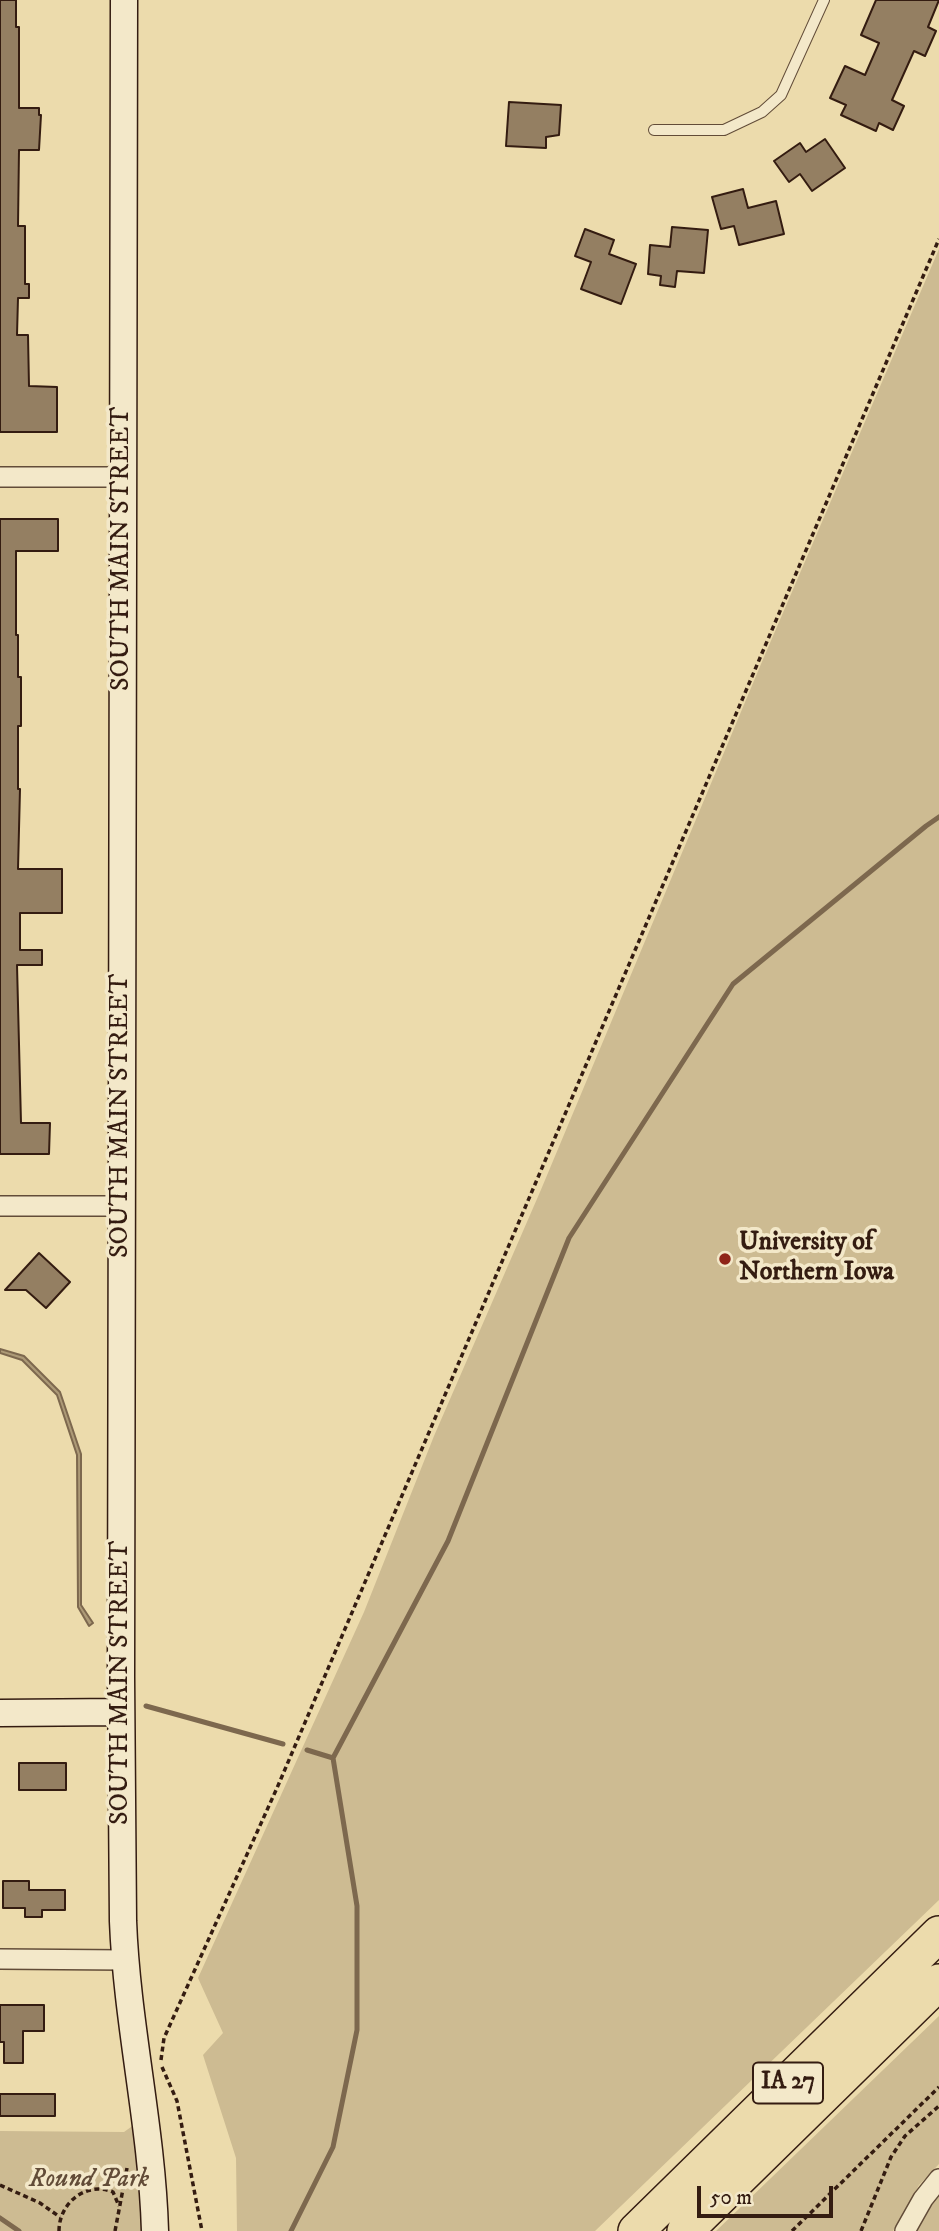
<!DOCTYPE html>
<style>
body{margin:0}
#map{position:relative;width:939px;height:2231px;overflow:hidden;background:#ecdbac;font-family:"IM FELL DW Pica",serif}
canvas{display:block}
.scale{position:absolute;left:697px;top:2186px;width:136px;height:32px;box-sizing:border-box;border:4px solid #341c11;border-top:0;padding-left:9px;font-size:21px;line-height:24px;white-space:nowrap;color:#341c11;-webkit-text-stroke:5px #f3e8c9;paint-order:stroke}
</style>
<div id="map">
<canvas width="939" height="2231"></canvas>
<div class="scale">50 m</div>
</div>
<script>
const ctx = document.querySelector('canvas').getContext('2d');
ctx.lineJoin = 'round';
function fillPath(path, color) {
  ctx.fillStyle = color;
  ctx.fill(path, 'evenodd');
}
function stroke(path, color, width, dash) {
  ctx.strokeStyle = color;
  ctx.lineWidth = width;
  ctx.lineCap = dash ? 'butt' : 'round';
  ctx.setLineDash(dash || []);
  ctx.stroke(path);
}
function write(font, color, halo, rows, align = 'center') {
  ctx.font = font + ' "IM FELL DW Pica",serif';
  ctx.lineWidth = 7;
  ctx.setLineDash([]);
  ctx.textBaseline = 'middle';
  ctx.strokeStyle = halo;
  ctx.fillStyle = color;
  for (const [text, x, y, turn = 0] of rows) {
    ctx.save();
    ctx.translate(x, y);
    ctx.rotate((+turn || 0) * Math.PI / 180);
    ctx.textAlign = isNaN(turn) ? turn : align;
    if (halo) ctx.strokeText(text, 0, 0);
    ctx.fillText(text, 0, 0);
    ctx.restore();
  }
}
fillPath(new Path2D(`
 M939,249V1900L595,2231H237L236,2158L203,2055L223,2033L198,1978L364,1612L434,1436L540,1192L761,664Z
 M939,2016V2164L919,2185L893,2231H716Z
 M145,2117L155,2231H0V2131L124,2132Z
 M939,2193V2231H916Z`), '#cdbb92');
const water = new Path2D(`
 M0,1349L24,1356L60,1392L81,1454V1605L93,1623L89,1626L78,1607L77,1455L57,1395L22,1360L0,1353Z`);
fillPath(water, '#ad9a77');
stroke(water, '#7d684e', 2);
stroke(new Path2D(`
 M146,1706L283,1744
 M307,1750L333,1758
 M0,2218L19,2231
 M291,2231L333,2147L357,2030V1906L333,1758L448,1541L569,1238L733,984L926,826L939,817`), '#7d684e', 5);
const building = new Path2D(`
 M0,0H16V27H19V108H39V115H41L39,150H19L18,226H25V284H29V298H18L17,335H28L29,386L57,387V432H0Z
 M876,0H939L928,27L936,31L925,56L914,51L892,100L904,106L893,130L879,123L876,131L841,115L846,105L830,98L845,66L865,75L879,43L861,35Z
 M509,102L561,105L559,135L546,137V148L506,146Z
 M825,139L845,168L812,191L800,174L789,182L774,161L800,143L806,152Z
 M743,189L748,208L776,201L784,234L739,245L734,226L721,229L712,197Z
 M672,227L708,230L704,273L677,271L675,287L660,285L661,276L648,274L650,245L670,247Z
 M585,229L614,240L609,254L636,264L621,304L581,289L591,262L575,256Z
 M0,519H58V551H16V635H18V677H21V726H18V789H20L18,869H62V913H20V950H42V965H17L21,1123H50L49,1154H0Z
 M39,1253L70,1282L46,1308L26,1290H5Z
 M19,1763H66V1790H19Z
 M3,1881H29V1890H65V1910H42V1917H25V1908H3Z
 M0,2005H44V2031H23V2063H4V2042H0Z
 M0,2094H55V2116H0Z`);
fillPath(building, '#947f62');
stroke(building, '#341c11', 2);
const lane = new Path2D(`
 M654,130H724L762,112L781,95L824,0`);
const street = new Path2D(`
 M0,477H124
 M0,1206H122
 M0,1959L124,1960
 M905,2231L923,2199L939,2179`);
const secondary = new Path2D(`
 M124,0L121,1676L123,1921C127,2025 152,2127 155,2231
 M0,1713L121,1712`);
const highway = new Path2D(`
 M636,2231L939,1934
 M685,2231L939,1982`);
stroke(lane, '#624c38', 12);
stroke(street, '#624c38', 22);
stroke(secondary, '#341c11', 29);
stroke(highway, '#341c11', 38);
stroke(new Path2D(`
 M161,2060L164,2038L277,1788L939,239
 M162,2067L177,2101L202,2231
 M0,2185L40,2203L60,2217
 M59,2231C59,2203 86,2181 113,2192L119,2206
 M115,2231L127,2168
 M792,2231L939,2087
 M861,2231L891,2157L905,2136L939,2106`), '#341c11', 3.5, [5, 3.5]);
stroke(lane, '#f3e8c9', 10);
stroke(street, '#f3e8c9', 19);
stroke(secondary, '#f3e8c9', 26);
stroke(highway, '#ecdbac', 35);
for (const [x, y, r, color] of [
 [725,1259,7,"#8f2418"]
]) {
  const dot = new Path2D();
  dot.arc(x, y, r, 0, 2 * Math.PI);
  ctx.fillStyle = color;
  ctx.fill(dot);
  stroke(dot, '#f3e8c9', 2.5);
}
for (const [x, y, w] of [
 [788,2083,70]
]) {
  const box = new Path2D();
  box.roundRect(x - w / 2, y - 20.5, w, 41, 5);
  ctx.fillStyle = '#f3e8c9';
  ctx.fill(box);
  stroke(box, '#341c11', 2);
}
write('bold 24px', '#341c11', null, [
 ["IA 27",788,2083]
]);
write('26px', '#341c11', '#f3e8c9', [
 ["SOUTH MAIN STREET",123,549,-90],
 ["SOUTH MAIN STREET",122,1116,-90],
 ["SOUTH MAIN STREET",122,1683,-90]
]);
write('bold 26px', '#341c11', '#f3e8c9', [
 ["University of",739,1244],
 ["Northern Iowa",739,1274]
], 'left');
write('italic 26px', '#624c38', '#f3e8c9', [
 ["Round Park",89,2181]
]);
</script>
